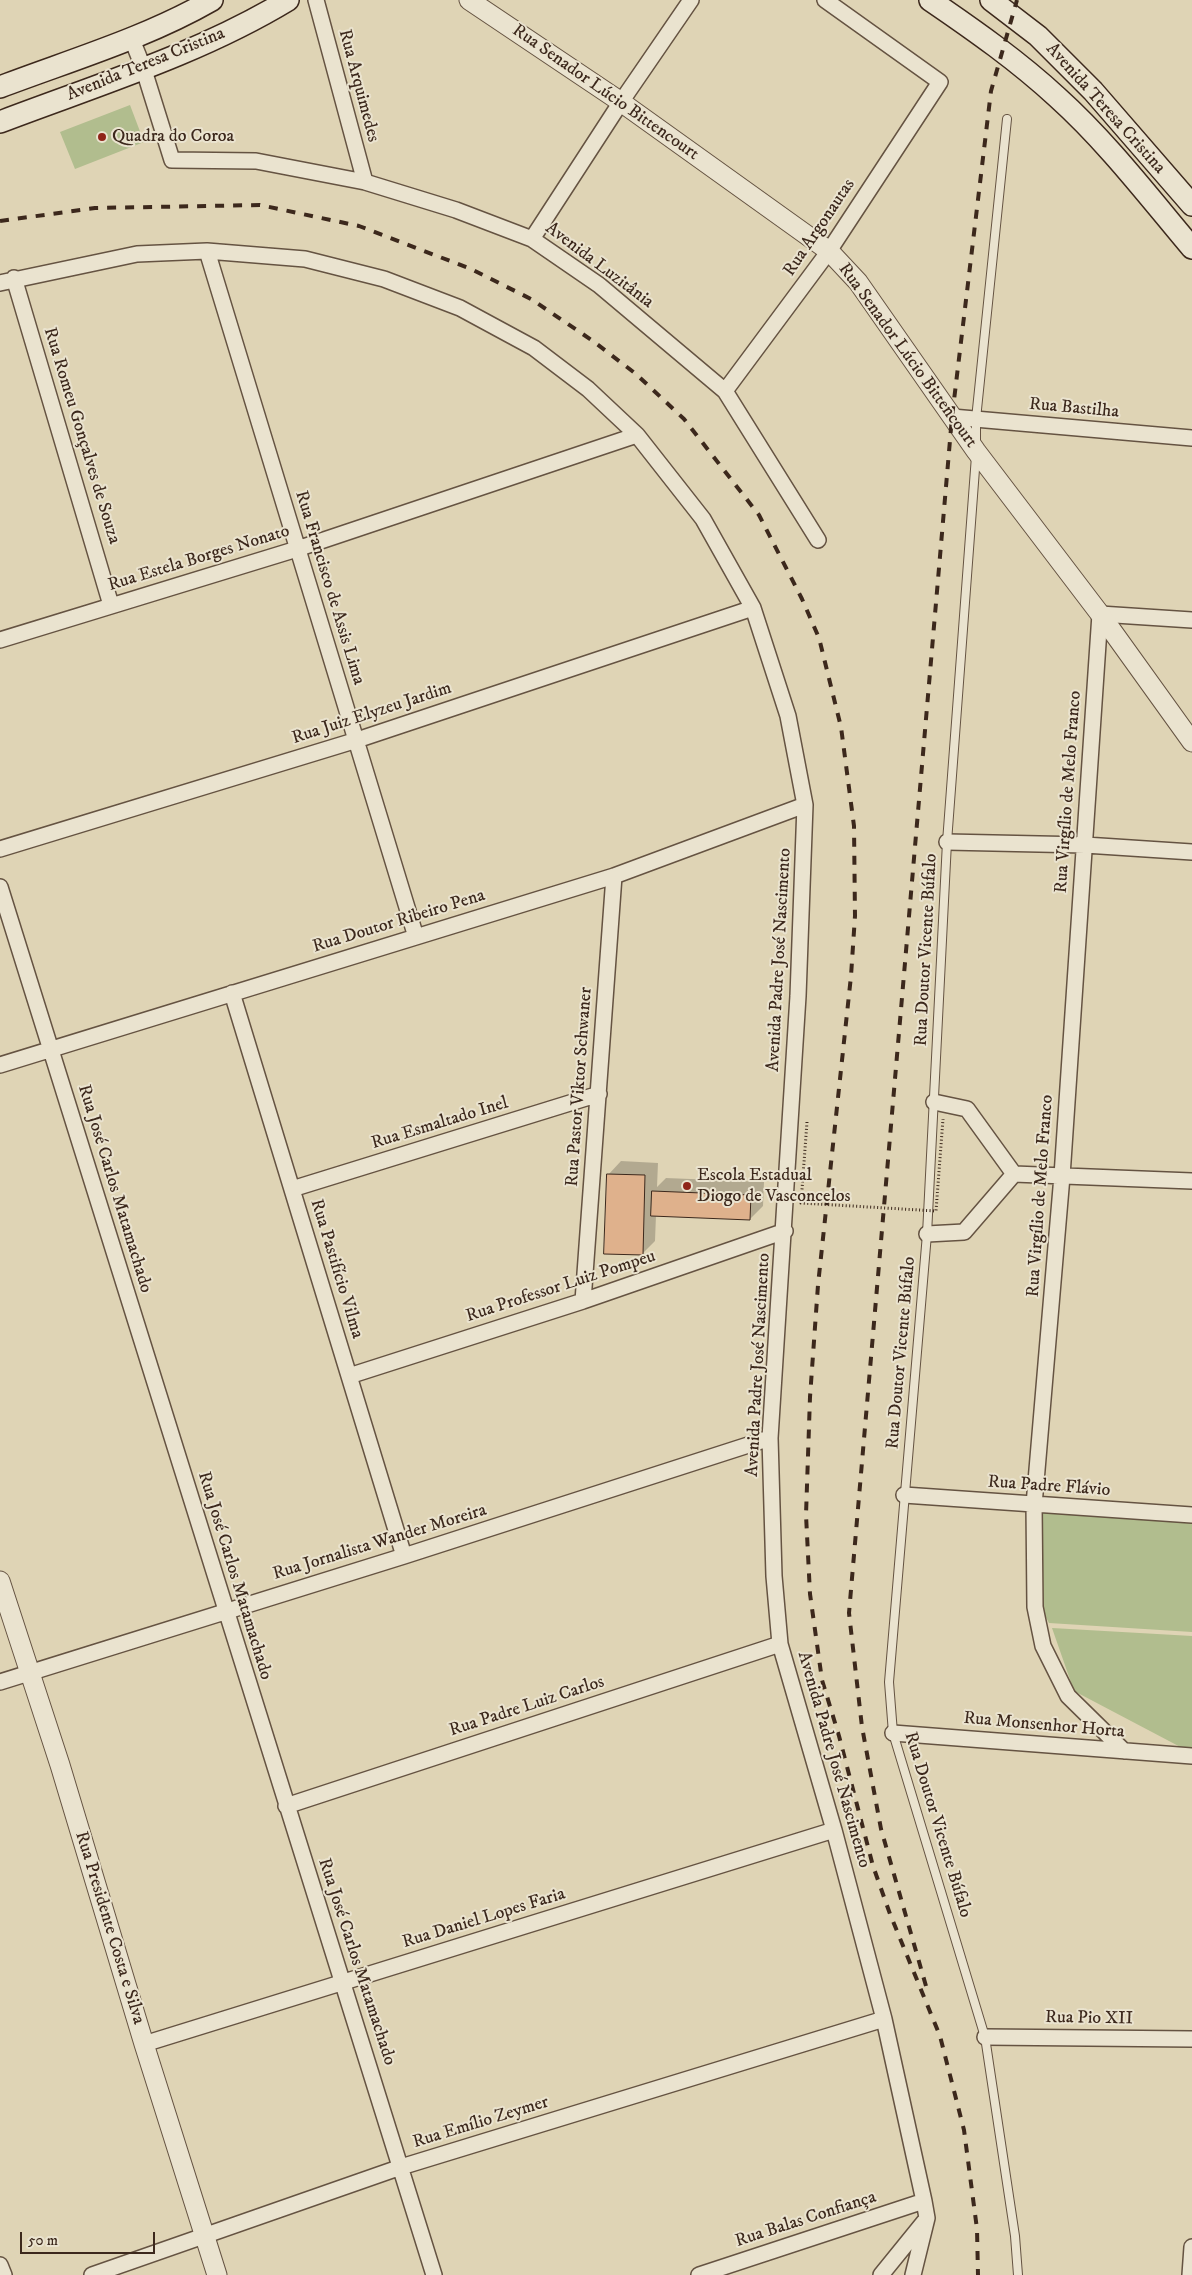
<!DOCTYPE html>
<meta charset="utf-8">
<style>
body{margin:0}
#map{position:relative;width:1192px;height:2275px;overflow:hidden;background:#dfd4b5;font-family:"IM FELL DW Pica",serif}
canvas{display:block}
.scale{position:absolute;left:20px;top:2232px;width:135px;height:22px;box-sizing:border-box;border:2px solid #3c281c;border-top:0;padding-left:6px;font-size:15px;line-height:18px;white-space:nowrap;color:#3c281c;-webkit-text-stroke:4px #eae3cf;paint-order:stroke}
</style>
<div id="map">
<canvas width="1192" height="2275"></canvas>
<div class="scale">50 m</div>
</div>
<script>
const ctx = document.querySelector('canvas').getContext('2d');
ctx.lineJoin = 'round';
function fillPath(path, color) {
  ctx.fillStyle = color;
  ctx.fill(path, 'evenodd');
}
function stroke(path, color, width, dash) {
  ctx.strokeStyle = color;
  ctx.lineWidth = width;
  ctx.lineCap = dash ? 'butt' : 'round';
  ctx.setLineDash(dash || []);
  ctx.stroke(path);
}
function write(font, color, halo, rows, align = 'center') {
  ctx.font = font + ' "IM FELL DW Pica",serif';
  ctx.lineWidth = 4;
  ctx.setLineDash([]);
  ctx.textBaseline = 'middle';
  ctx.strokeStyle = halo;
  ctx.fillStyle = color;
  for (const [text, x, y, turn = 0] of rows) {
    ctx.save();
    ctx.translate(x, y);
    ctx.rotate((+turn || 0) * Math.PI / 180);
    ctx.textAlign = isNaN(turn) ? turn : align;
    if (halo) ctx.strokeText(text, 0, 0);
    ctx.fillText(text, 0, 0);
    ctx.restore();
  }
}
fillPath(new Path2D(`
 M130,105L144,142L75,169L60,132Z
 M1041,1511L1192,1523V1632L1049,1623L1042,1610Z
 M1052,1628L1192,1636V1750L1188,1751L1074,1691Z`), '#b1bd8e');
fillPath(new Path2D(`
 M621,1161L658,1163L657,1187L666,1178L764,1182L763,1206L750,1219L656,1215L655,1241L642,1254L608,1175Z`), '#0003');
const building = new Path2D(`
 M607,1174L645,1175L643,1255L604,1254Z
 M652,1191L751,1195L750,1220L651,1216Z`);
fillPath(building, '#dfb18c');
stroke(building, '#3c281c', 1);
const service = new Path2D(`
 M976,445V419L1007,119
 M976,456L947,842L927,1234L889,1682L893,1733L985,2037L1015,2236L1018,2275`);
const minor = new Path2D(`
 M316,0L365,182
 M131,37L143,67L172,160L256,161L365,182L456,210L532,239L599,285L725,391L818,540
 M532,239L621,102L691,0
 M207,251L416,937
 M14,278L111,605
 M0,283L137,254L207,251L305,259L384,279L460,308L534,348L588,389L637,435L703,519L753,608L788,716L805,805L798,996L770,1438L774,1576L780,1644L834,1830L884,2019L924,2201L927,2218L913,2275
 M725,391L829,251L940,82L825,0
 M952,417L1192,438
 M0,640L297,549L637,435
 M947,842L1085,845L1192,852
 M0,849L357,740L753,608
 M0,887L434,2275
 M232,993L404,1556
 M0,1065L614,876L805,805
 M934,1102L967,1109L1014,1174
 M1014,1174L1192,1181
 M292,1189L599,1094
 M927,1234L964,1232L1014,1174
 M583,1301L614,876
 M349,1376L583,1301L785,1231
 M904,1495L1192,1515
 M0,1682L404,1556L770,1438
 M893,1733L1192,1756
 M1124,1751L1068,1696L1043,1646L1035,1607L1034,1505L1062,1176L1100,614L1192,620
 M286,1806L780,1644
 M985,2037L1192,2039
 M144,2044L834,1830
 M0,2265L4,2275
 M92,2275L401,2167L884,2019
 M699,2275L924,2201
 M881,2275L924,2222
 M1190,2275L1192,2247`);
const tertiary = new Path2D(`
 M469,0L621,102L829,251L858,282L976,451L1100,614L1192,742
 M0,1581L60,1765L144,2044L217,2275`);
const secondary = new Path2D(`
 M930,0C974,30 1018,61 1057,97C1107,142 1149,197 1192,248
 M991,0L1038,36L1093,91L1192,205
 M0,87C71,60 146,38 212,0
 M0,122C97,85 199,54 288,0`);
stroke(service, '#655342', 10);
stroke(minor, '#655342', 18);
stroke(tertiary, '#655342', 21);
stroke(secondary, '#3c281c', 24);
stroke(service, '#eae3cf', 8);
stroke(minor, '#eae3cf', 15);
stroke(tertiary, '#eae3cf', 19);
stroke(secondary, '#eae3cf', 21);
stroke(new Path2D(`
 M0,221L95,208L260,205L359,226L471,269L531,299L593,341L636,374L684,419L759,515L802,599L819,638L841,727L854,826L855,916L851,976L818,1285L810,1397L806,1515L810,1594L822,1680L839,1736L873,1866L890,1914L940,2036L964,2130L977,2229L978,2275
 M926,1986L881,1829L862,1727L849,1613L952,417L991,91L1017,0`), '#3c281c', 4, [9, 9]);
stroke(new Path2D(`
 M807,1122L801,1203L936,1211L943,1119`), '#3c281c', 3, [1, 2.5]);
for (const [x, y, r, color] of [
 [102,137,5,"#8f2418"],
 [687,1186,5,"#8f2418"]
]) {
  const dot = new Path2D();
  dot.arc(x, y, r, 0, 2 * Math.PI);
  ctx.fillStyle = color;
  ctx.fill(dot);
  stroke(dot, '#eae3cf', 2);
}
write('18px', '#3c281c', '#eae3cf', [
 ["Avenida Teresa Cristina",146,65,-22],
 ["Rua Arquimedes",358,86,75],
 ["Rua Senador Lúcio Bittencourt",605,93,35],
 ["Avenida Teresa Cristina",1105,109,48],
 ["Rua Argonautas",820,228,-56],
 ["Avenida Luzitânia",599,266,37],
 ["Rua Senador Lúcio Bittencourt",907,356,54],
 ["Rua Bastilha",1074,409,5],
 ["Rua Romeu Gonçalves de Souza",81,436,73],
 ["Rua Estela Borges Nonato",199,559,-17],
 ["Rua Francisco de Assis Lima",329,588,73],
 ["Rua Juiz Elyzeu Jardim",372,714,-18],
 ["Rua Virgílio de Melo Franco",1069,792,-86],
 ["Rua Doutor Ribeiro Pena",399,922,-17],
 ["Rua Doutor Vicente Búfalo",927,950,-87],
 ["Avenida Padre José Nascimento",780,960,-87],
 ["Rua Pastor Viktor Schwaner",580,1087,-86],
 ["Rua Esmaltado Inel",440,1124,-17],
 ["Rua José Carlos Matamachado",114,1189,73],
 ["Rua Virgílio de Melo Franco",1041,1196,-86],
 ["Rua Pastifício Vilma",336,1269,73],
 ["Rua Professor Luiz Pompeu",561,1287,-18],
 ["Rua Doutor Vicente Búfalo",902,1353,-85],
 ["Avenida Padre José Nascimento",759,1365,-87],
 ["Rua Padre Flávio",1049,1487,4],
 ["Rua Jornalista Wander Moreira",380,1543,-17],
 ["Rua José Carlos Matamachado",234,1576,73],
 ["Rua Padre Luiz Carlos",527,1707,-18],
 ["Rua Monsenhor Horta",1044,1726,5],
 ["Avenida Padre José Nascimento",833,1760,74],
 ["Rua Doutor Vicente Búfalo",937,1825,73],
 ["Rua Daniel Lopes Faria",484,1919,-17],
 ["Rua Presidente Costa e Silva",109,1928,73],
 ["Rua José Carlos Matamachado",356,1962,72],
 ["Rua Pio XII",1089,2019,1],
 ["Rua Emílio Zeymer",481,2123,-17],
 ["Rua Balas Confiança",806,2220,-18]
]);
write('18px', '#3c281c', '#eae3cf', [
 ["Quadra do Coroa",112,137],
 ["Escola Estadual",697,1176],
 ["Diogo de Vasconcelos",697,1197]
], 'left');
</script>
